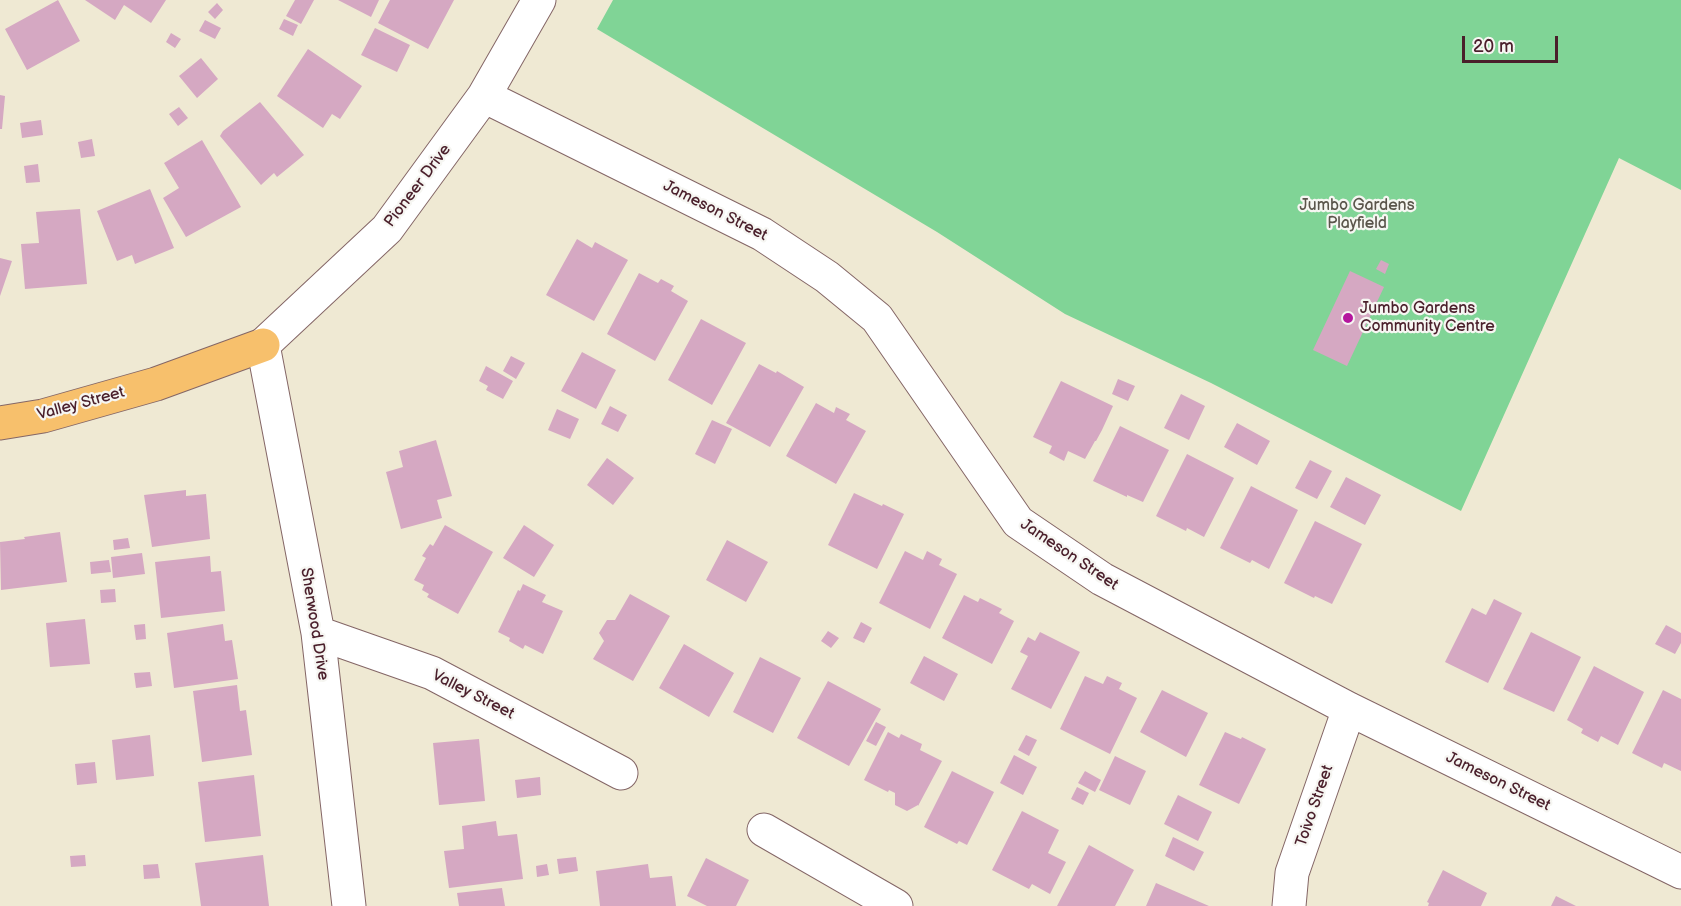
<!DOCTYPE html>
<style>
body{margin:0}
#map{position:relative;width:1681px;height:906px;overflow:hidden;background:#efe9d3;font-family:"Balsamiq Sans",sans-serif}
canvas{display:block}
.scale{position:absolute;left:1462px;top:36px;width:96px;height:27px;box-sizing:border-box;border:3px solid #4a1f2b;border-top:0;padding-left:8px;font-size:18px;line-height:21px;white-space:nowrap;color:#4a1f2b;-webkit-text-stroke:4px #f6f6f2;paint-order:stroke}
</style>
<div id="map">
<canvas width="1681" height="906"></canvas>
<div class="scale">20 m</div>
</div>
<script>
const ctx = document.querySelector('canvas').getContext('2d');
ctx.lineJoin = 'round';
function fillPath(path, color) {
  ctx.fillStyle = color;
  ctx.fill(path, 'evenodd');
}
function stroke(path, color, width, dash) {
  ctx.strokeStyle = color;
  ctx.lineWidth = width;
  ctx.lineCap = dash ? 'butt' : 'round';
  ctx.setLineDash(dash || []);
  ctx.stroke(path);
}
function write(font, color, halo, rows, align = 'center') {
  ctx.font = font + ' "Balsamiq Sans",sans-serif';
  ctx.lineWidth = 4.5;
  ctx.setLineDash([]);
  ctx.textBaseline = 'middle';
  ctx.strokeStyle = halo;
  ctx.fillStyle = color;
  for (const [text, x, y, turn = 0] of rows) {
    ctx.save();
    ctx.translate(x, y);
    ctx.rotate((+turn || 0) * Math.PI / 180);
    ctx.textAlign = isNaN(turn) ? turn : align;
    if (halo) ctx.strokeText(text, 0, 0);
    ctx.fillText(text, 0, 0);
    ctx.restore();
  }
}
fillPath(new Path2D(`
 M613,0H1681V190L1619,158L1461,511L1211,383L1065,314L937,232L597,29Z`), '#80d496');
fillPath(new Path2D(`
 M58,0L80,41L27,70L5,29Z
 M85,0H166L151,23L124,5L115,20Z
 M295,0H314L301,24L286,16Z
 M338,0H379L371,17Z
 M390,0H454L428,49L378,23Z
 M217,3L223,10L215,19L208,12Z
 M284,19L298,25L293,36L279,29Z
 M205,20L221,28L215,39L199,31Z
 M375,28L410,45L397,72L361,55Z
 M171,33L181,39L175,48L166,42Z
 M308,49L362,86L340,119L332,114L323,128L277,96Z
 M201,58L218,79L197,98L179,76Z
 M0,95L5,96L2,129H0Z
 M260,102L304,155L277,177L274,173L261,185L220,136L223,131Z
 M179,107L188,118L178,126L169,114Z
 M41,120L43,135L22,138L20,123Z
 M92,139L95,156L81,158L78,142Z
 M202,140L241,207L186,237L163,198L179,188L164,163Z
 M38,164L40,182L26,183L24,166Z
 M150,189L174,248L135,264L132,255L117,261L97,211Z
 M80,209L87,284L25,289L21,244L39,243L36,212Z
 M577,239L592,248L595,242L628,260L594,321L546,295Z
 M0,258L12,261L0,296Z
 M1381,260L1389,264L1385,274L1376,269Z
 M1350,271L1384,287L1347,366L1313,350Z
 M639,273L658,283L661,279L674,286L671,291L688,301L655,361L607,334Z
 M701,319L746,343L712,405L668,380Z
 M582,352L616,370L596,409L561,391Z
 M511,356L525,363L516,379L503,371Z
 M759,364L776,373L777,371L804,387L770,447L726,423Z
 M486,366L513,381L503,399L486,390L488,386L479,381Z
 M1118,379L1135,386L1128,401L1112,394Z
 M1061,381L1113,406L1102,430L1096,441H1095L1085,459L1068,451L1064,461L1049,453L1052,446L1033,437Z
 M1181,394L1205,406L1189,440L1164,428Z
 M816,403L834,413L836,407L850,414L846,420L866,431L836,484L786,456Z
 M610,406L627,415L618,432L601,424Z
 M557,409L579,419L570,439L548,430Z
 M712,420L732,429L715,464L695,454Z
 M1237,423L1270,441L1257,465L1224,447Z
 M1120,426L1169,450L1143,502L1127,495V497L1093,481Z
 M436,440L452,496L437,500L442,518L401,529L386,472L403,467L399,451Z
 M1187,454L1234,478L1204,537L1187,528L1186,531L1156,516Z
 M607,458L634,478L613,505L587,485Z
 M1310,460L1332,471L1317,499L1295,488Z
 M1346,477L1381,495L1365,525L1330,507Z
 M1251,486L1298,510L1269,569L1252,560L1250,563L1220,548Z
 M186,490V496L206,494L210,539L152,547L144,495Z
 M854,493L882,506L883,504L904,514L877,569L828,545Z
 M1315,521L1362,544L1332,604L1315,596L1314,598L1284,583Z
 M445,525L493,552L458,614L427,597L429,594L422,590L424,585L414,580L426,558L422,556L430,544L433,546Z
 M524,525L554,545L534,577L503,558Z
 M60,532L67,582L1,590L0,542L25,539L24,537Z
 M128,538L130,548L114,550L113,540Z
 M727,540L768,562L746,602L706,580Z
 M905,551L923,560L927,551L942,559L939,565L957,574L930,629L879,603Z
 M142,553L145,574L113,578L111,557Z
 M210,556L211,572L221,571L225,611L161,618L155,562Z
 M109,560L111,572L91,574L90,562Z
 M523,584L546,595L542,602L563,611L543,654L525,645L523,649L509,641L510,638L498,632L518,590L520,591Z
 M115,589L116,602L101,603L100,590Z
 M630,594L670,616L633,681L593,659L604,641L599,633L607,620H615Z
 M964,595L978,602L980,598L1002,609L999,613L1014,621L992,664L942,638Z
 M1494,599L1522,613L1488,683L1445,662L1472,608L1486,615Z
 M85,619L90,664L50,667L46,623Z
 M861,622L872,628L864,643L853,638Z
 M145,624L146,639L136,640L134,625Z
 M223,624L225,641L232,640L238,679L174,688L167,633Z
 M1666,625L1681,633V643L1675,654L1655,644Z
 M828,631L839,638L831,648L821,641Z
 M1040,632L1080,652L1051,709L1011,689L1028,656L1020,652L1028,637L1035,641Z
 M1531,632L1581,657L1554,712L1503,689Z
 M684,644L734,673L709,717L659,688Z
 M924,656L958,674L944,701L910,683Z
 M760,657L801,678L773,733L733,712Z
 M1594,666L1644,692L1618,745L1601,736L1598,742L1581,733L1583,729L1567,720Z
 M150,672L152,686L136,688L134,673Z
 M1085,676L1103,684L1107,676L1122,683L1119,689L1137,698L1110,754L1060,729Z
 M828,681L881,709L849,766L797,738Z
 M237,685L240,711L246,710L252,755L202,762L193,691Z
 M1162,690L1208,713L1186,757L1140,732Z
 M1663,690L1681,699V771L1664,763L1662,768L1632,753Z
 M876,722L886,727L876,746L866,741Z
 M888,732L899,738L901,734L922,744L920,750L942,761L918,806V805L907,811L895,805V793L889,790L888,792L864,780Z
 M1225,732L1241,739L1242,737L1266,749L1239,804L1199,785Z
 M150,735L154,776L116,780L112,740Z
 M1026,735L1037,740L1029,756L1018,750Z
 M479,739L485,801L439,805L433,743Z
 M1014,755L1037,767L1023,795L1000,783Z
 M1115,756L1146,771L1130,805L1099,790Z
 M95,762L97,783L77,785L75,764Z
 M952,771L994,792L967,845L959,841L957,844L924,827Z
 M1085,771L1101,780L1095,792L1078,783Z
 M254,775L261,836L205,842L198,782Z
 M540,777L541,795L517,798L515,780Z
 M1077,787L1089,793L1083,805L1071,799Z
 M1178,795L1212,812L1198,841L1164,824Z
 M1022,811L1059,830L1048,853L1066,862L1050,894L1032,884L1029,889L992,870Z
 M496,821L498,836L517,834L523,879L449,888L444,851L464,849L462,826Z
 M1173,837L1204,852L1194,871L1165,856Z
 M1089,845L1134,870L1115,906H1057Z
 M85,855L86,866L71,867L70,856Z
 M263,855L269,906H201L195,863Z
 M576,857L578,871L559,874L557,859Z
 M706,858L749,880L736,906H707L687,896Z
 M158,864L160,878L144,879L143,865Z
 M547,864L549,875L537,877L536,866Z
 M648,864L650,878L672,876L676,906H600L596,871Z
 M1443,870L1487,893L1481,906H1428L1429,903L1427,902Z
 M1156,883L1209,906H1146Z
 M502,888L505,906H459L457,893Z
 M1556,896L1576,906H1551Z`), '#d5a8c2');
const minor = new Path2D(`
 M484,96L762,234L827,277L877,318L1018,522L1102,579L1349,709L1681,872
 M318,633L432,673L621,773
 M764,830L896,906
 M349,906L318,633L263,345L387,229L484,96L539,0
 M1289,906L1292,873L1349,709`);
const major = new Path2D(`
 M0,423L43,416L156,384L263,345`);
stroke(minor, '#846666', 35);
stroke(major, '#846666', 35);
stroke(minor, '#fff', 33);
stroke(major, '#f7c06c', 33);
for (const [x, y, r, color] of [
 [1348,318,6,"#b5179e"]
]) {
  const dot = new Path2D();
  dot.arc(x, y, r, 0, 2 * Math.PI);
  ctx.fillStyle = color;
  ctx.fill(dot);
  stroke(dot, '#f6f6f2', 2);
}
write('16px', '#4a1f2b', '#f6f6f2', [
 ["Pioneer Drive",418,186,-53],
 ["Jameson Street",715,211,27],
 ["Valley Street",81,404,-15],
 ["Jameson Street",1069,555,34],
 ["Sherwood Drive",314,624,81],
 ["Valley Street",473,695,27],
 ["Jameson Street",1498,782,26],
 ["Toivo Street",1315,806,-71]
]);
write('16px', '#5a554b', '#f6f6f2', [
 ["Jumbo Gardens",1357,206],
 ["Playfield",1357,224]
]);
write('16px', '#4a1f2b', '#f6f6f2', [
 ["Jumbo Gardens",1360,309],
 ["Community Centre",1360,327]
], 'left');
</script>
